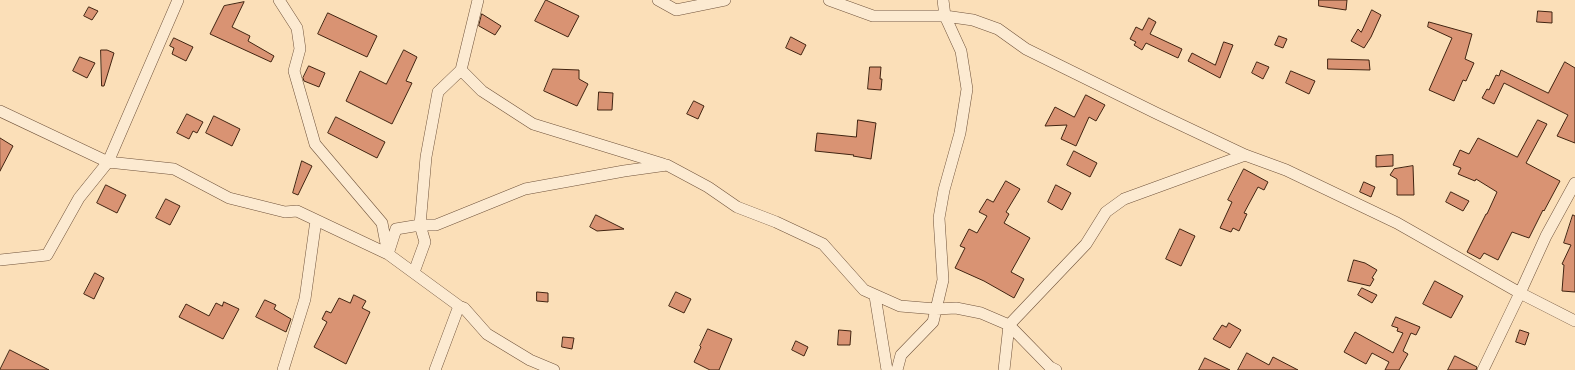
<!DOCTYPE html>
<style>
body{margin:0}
canvas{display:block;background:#fbdfb8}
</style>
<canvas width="1575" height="370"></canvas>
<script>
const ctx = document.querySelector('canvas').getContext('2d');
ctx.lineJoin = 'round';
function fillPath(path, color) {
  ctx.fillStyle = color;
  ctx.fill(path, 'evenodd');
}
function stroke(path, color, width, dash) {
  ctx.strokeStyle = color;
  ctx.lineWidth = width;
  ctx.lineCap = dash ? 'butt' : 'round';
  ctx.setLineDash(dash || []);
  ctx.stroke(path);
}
const building = new Path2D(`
 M546,0L579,16L568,37L535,21Z
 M1319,0H1347L1346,10L1319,6Z
 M244,2L232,27L250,36L248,41L274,56L271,62L210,34L224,6Z
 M89,7L98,11L92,20L84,16Z
 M1372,10L1381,15L1371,37L1364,48L1351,41L1358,29L1361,32Z
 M1538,11L1552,12V23L1537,22Z
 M328,13L377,36L367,57L318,34Z
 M482,14L501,26L495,35L479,26Z
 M1149,18L1156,22L1150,34L1182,49L1178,58L1146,43L1142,50L1134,45L1136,42L1130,39L1136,27L1142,30Z
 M1429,22L1472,34L1465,59L1474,63L1466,81L1463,80L1454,101L1429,90L1452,38L1428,27Z
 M1279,36L1287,39L1283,48L1275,45Z
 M791,37L806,45L801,55L786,48Z
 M174,38L193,47L186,61L172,54L174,48L170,46Z
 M1224,42L1233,45L1220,78L1188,61L1192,53L1215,65Z
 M101,50H107L114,53L104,86H102Z
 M404,50L417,57L406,81L412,83L392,124L346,101L360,71L386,84Z
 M80,57L95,63L87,78L73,71Z
 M1328,59L1369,60L1370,70L1328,69Z
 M1257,62L1269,67L1263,79L1252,73Z
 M1565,62L1575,68V143L1557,136L1568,115L1504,83L1494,104L1482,98L1487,89L1489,90L1496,75L1499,76L1501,70L1548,93Z
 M309,66L325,73L319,87L304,81L303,78Z
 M870,67H881L880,79H882L881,90L868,89Z
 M553,69L579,70V79L588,84L577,106L544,91Z
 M1291,71L1315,81L1309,94L1286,83Z
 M599,92L613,93L612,110H598Z
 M1086,95L1105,105L1096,121L1089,117L1076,146L1061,139L1067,125L1045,126L1055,107L1074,117Z
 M694,101L704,106L698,119L687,114Z
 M187,114L203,122L197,133L193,131L189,139L177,133Z
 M214,116L240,129L232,146L206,133Z
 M336,117L385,142L377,158L328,133Z
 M858,120L876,123L871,159L853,156L854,155L815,151L817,133L856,137Z
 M1538,120L1547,124L1526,163L1560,181L1544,211L1543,210L1529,238L1512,232L1498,260L1484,253L1480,259L1467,252L1486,214H1487L1497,192L1476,179L1475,181L1458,174L1461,168L1453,165L1460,150L1469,154L1478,138L1517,157Z
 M0,138L13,146L0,171Z
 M1074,151L1097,163L1090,177L1067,165Z
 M1393,155V166L1376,167V156Z
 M302,161L312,166L298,195L293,193Z
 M1413,166L1414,195H1397V179L1390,175L1394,169Z
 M1244,169L1268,182L1264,190L1258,187L1244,213L1247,214L1239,231L1233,228L1231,232L1220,228L1232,202L1228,200Z
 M1006,181L1020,189L1006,212L1009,214L1004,223L1030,238L1011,272L1024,279L1014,298L984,281L955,268L965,248L960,246L969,229L977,233L987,216L979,212L987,199L993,202Z
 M1364,182L1375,187L1371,197L1360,192Z
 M106,185L126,195L117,213L97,203Z
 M1056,185L1071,193L1062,210L1048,202Z
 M1451,192L1469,201L1463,211L1446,202Z
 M166,199L180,206L170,225L156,218Z
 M596,215L624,229L597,231L590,227Z
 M1573,215L1575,216V292L1562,291L1564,265L1562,264L1571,245L1564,243Z
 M1180,229L1195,236L1181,266L1166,259Z
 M1354,260L1365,263L1377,270L1372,278L1374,279L1370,286L1348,281Z
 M95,273L104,278L94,299L84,294Z
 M1435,281L1463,296L1451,318L1423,304Z
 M1362,288L1377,295L1372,303L1358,295Z
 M537,292L548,293V302L537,301Z
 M676,292L691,299L684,313L669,306Z
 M354,295L366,301L362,308L370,312L346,364L314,347L327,322L322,319L326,311L331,313L339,298L350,303Z
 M265,300L276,305L274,309L291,319L286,332L256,317Z
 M224,302L239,309L223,339L179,317L186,304L209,316L216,303L222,306Z
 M1396,317L1420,327L1416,335L1411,333L1403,351L1408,354L1399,370H1385L1389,362L1372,353L1366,364L1344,352L1355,332L1393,353L1403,333L1397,331L1398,328L1392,326Z
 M1229,323L1241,330L1230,348L1213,339L1222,325L1226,327Z
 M708,329L732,339L719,370H710L694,362L701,347L700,346Z
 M839,330L851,331L850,345H838Z
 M1520,330L1529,333L1525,345L1516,342Z
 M563,337L574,338L572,349L562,347Z
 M796,341L808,347L804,356L792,350Z
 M10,350L49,370H0Z
 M1247,353L1269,365L1273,357L1298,370H1238Z
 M1455,356L1477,367L1476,370H1448Z
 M1205,358L1230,370H1199Z`);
fillPath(building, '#d99373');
stroke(building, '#412411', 1);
const minor = new Path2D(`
 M279,0L297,28L300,49L294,71L315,144L382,223L388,254L459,306L464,308L487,334L530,360L554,370
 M478,0L461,70L482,91L533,124L663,164
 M658,0L676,10L725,0
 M829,0L873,16H945L973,20L998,29L1026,49L1156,113L1245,155L1286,170L1397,223L1520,293L1546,236L1575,183
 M0,111L108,162L174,169L229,198L285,212L297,211L388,254L396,229L420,225H436L525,189L624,171L667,165L708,187L737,207L776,222L823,244L864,290L900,306L936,309L956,308L981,313L1009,325L1050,367L1056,370
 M0,260L47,255L79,198L108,162L178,0
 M414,272L425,242L420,225L426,157L438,92L461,70
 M875,296L887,370
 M283,370L305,299L316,220
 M435,370L459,306
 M897,370L901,355L933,322L943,280L939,218L944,190L960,133L967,89L961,51L945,16L943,0
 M1004,370L1009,325L1086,244L1106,212L1124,199L1245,155
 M1483,370L1520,293L1575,321`);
stroke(minor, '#70533b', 12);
stroke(minor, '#fcead1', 11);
</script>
